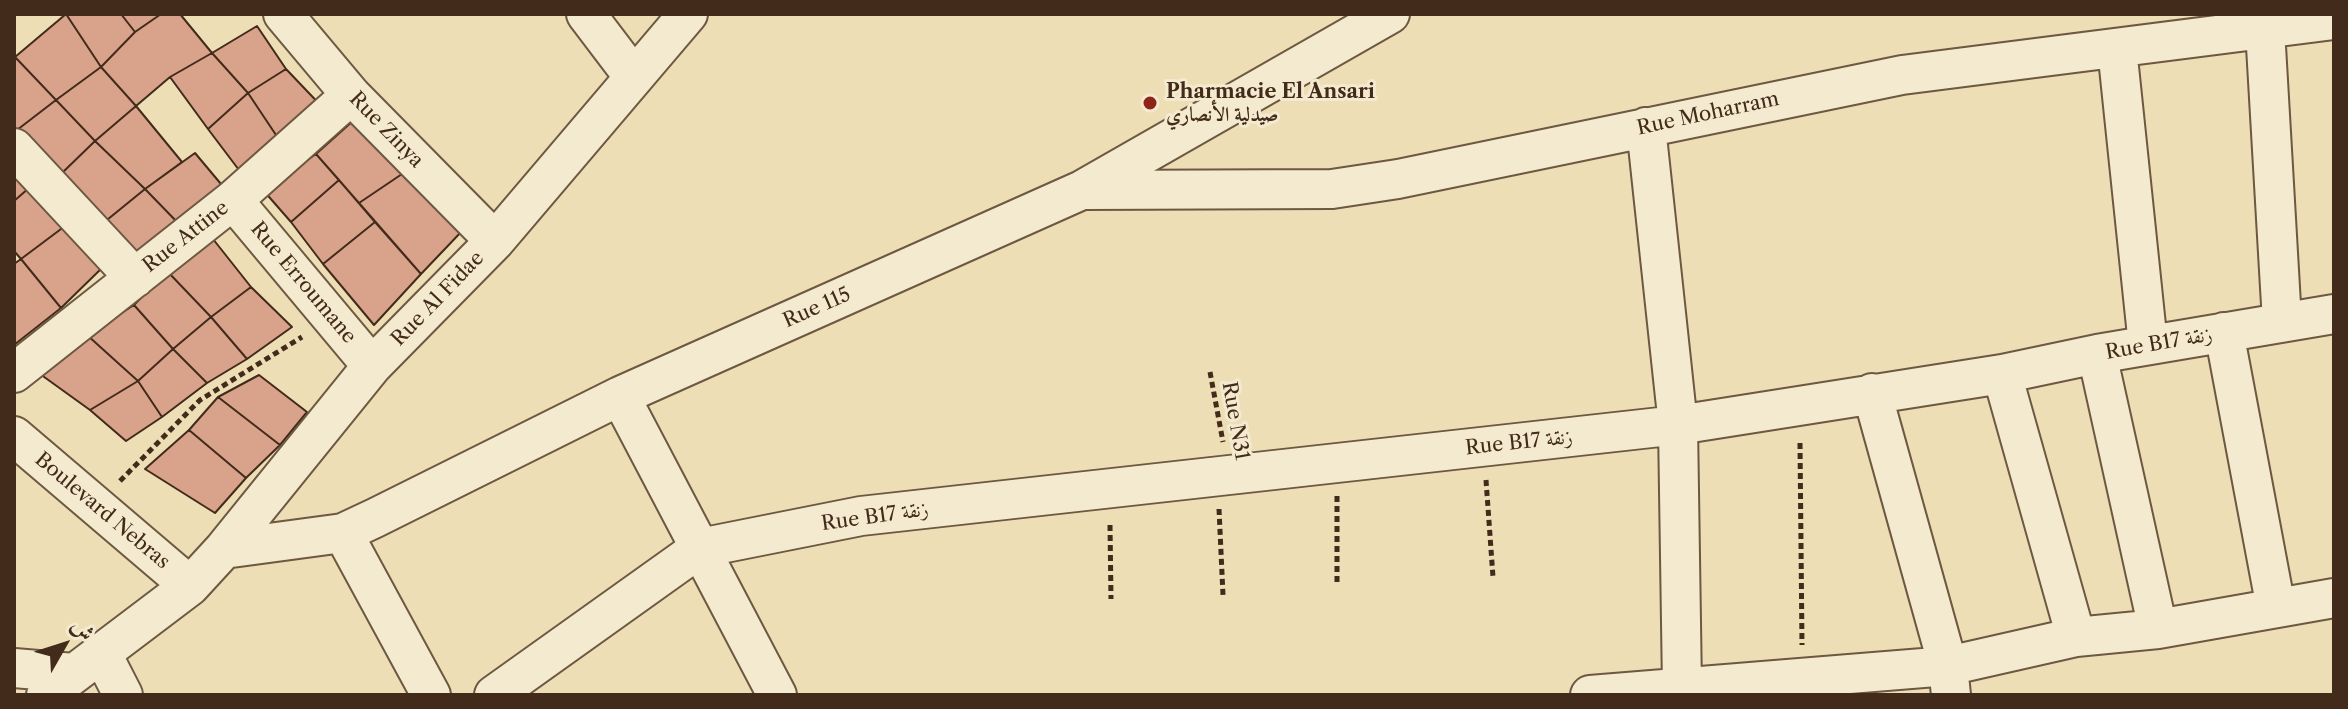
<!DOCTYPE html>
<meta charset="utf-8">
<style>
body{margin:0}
#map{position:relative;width:2348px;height:709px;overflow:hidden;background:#eddeb5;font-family:"Libre Caslon Text",Amiri,serif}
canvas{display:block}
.frame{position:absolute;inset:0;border:16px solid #422b1a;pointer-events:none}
.north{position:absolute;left:24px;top:605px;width:80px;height:80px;-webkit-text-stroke:6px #f3eacf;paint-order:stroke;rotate:51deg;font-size:22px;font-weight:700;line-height:32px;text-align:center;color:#422b1a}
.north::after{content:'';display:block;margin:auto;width:28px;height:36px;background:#422b1a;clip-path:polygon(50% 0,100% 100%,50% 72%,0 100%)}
</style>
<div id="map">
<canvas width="2348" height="709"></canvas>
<div class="frame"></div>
<div class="north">ش</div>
</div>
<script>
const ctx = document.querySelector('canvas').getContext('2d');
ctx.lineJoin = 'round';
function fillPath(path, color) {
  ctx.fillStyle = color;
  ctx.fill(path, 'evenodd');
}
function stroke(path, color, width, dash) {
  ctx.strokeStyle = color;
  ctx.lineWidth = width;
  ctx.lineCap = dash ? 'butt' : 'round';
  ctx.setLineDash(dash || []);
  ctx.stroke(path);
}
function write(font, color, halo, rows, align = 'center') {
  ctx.font = font + ' "Libre Caslon Text",Amiri,serif';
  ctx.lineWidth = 6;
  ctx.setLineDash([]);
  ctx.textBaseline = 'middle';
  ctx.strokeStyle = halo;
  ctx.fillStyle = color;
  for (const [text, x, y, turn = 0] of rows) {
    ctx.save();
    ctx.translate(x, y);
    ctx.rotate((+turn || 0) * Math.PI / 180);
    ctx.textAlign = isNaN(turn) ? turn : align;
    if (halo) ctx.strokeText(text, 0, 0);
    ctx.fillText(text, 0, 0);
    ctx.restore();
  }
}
const building = new Path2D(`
 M66,14H121L135,32L101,67Z
 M66,14L101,67L56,100L15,57Z
 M121,14H161L135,32Z
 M161,14H180L212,53L170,77L136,106L101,67L135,32Z
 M257,26L286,69L248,93L212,53Z
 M212,53L248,93L208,129L170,77Z
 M15,57L56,100L17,130L14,127Z
 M101,67L136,106L95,141L56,100Z
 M286,69L327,112L284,147L248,93Z
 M248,93L284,147L242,174L208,129Z
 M56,100L95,141L61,174L17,130Z
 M136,106L182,162L145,189L95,141Z
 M354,120L402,174L359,203L316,154Z
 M95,141L145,189L102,224L61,174Z
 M195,153L226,190L180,225L145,189Z
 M316,154L339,180L291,222L263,190Z
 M14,171L29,188L14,201Z
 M402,174L463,230L421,274L359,203Z
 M339,180L375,222L323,264L291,222Z
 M29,188L65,226L21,259L14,251V201Z
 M145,189L180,225L132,256L102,224Z
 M375,222L421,274L374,325L323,264Z
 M65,226L105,265L61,308L21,259Z
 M213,239L251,287L211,317L167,271Z
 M21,259L61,308L14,345V264Z
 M167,271L211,317L173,349L134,305Z
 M251,287L292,327L247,359L211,317Z
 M134,305L173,349L138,381L87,335Z
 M211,317L247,359L207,383L173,349Z
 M87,335L138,381L90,410L40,374Z
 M173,349L207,383L162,417L138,381Z
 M259,375L307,412L280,445L218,397Z
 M138,381L162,417L126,441L90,410Z
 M218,397L280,445L246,478L189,430Z
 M189,430L246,478L215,513L145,469Z`);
fillPath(building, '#d9a28b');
stroke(building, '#422b1a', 2);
const minor = new Path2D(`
 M283,14L351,95L495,241
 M586,14L633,76
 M2265,29L2282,322
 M2117,48L2148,345
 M1646,127L1678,425L1682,688
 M14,148L135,278
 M1084,190L1332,189L1398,179L1902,75L2334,20
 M233,200L372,366
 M2224,332L2276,608
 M2097,354L2158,629
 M14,373L233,200L351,95
 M2002,374L2076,637
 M1872,393L1948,666L1951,695
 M620,396L777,695
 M14,436L190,586
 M343,533L431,695
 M224,549L343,533L375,518L620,396L1082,190L1390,14
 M101,652L123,695
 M14,668L74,673
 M46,695L190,586L224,549L372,366L495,241L688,14
 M494,695L700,548L861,516L1678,425L2002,374L2097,354L2334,314
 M1590,695L1948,666L2076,637L2158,629L2334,598`);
stroke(minor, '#6d5841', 42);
stroke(new Path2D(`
 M1210,372L1223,442
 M1800,443L1802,645
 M1486,480L1493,577
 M120,481L200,400L302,337
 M1337,496V584
 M1219,509L1223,595
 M1110,525L1111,599`), '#422b1a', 5, [6, 4]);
stroke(minor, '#f3eacf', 38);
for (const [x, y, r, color] of [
 [1150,103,8,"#8f2418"]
]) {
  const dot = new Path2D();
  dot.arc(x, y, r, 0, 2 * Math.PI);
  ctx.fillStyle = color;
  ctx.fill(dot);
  stroke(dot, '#f3eacf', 3);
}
write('bold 20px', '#422b1a', '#f3eacf', [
 ["Pharmacie El Ansari",1166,92],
 ["صيدلية الأنصاري",1166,115]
], 'left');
write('20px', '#422b1a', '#f3eacf', [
 ["Rue Moharram",1708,114,-12],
 ["Rue Zinya",386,130,46],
 ["Rue Attine",186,237,-38],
 ["Rue Erroumane",303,283,50],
 ["Rue Al Fidae",438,299,-46],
 ["Rue 115",817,308,-24],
 ["Rue B17 زنقة",2159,344,-10],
 ["Rue N31",1235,421,80],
 ["Rue B17 زنقة",1519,443,-6],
 ["Boulevard Nebras",102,511,40],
 ["Rue B17 زنقة",875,517,-8]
]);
</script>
